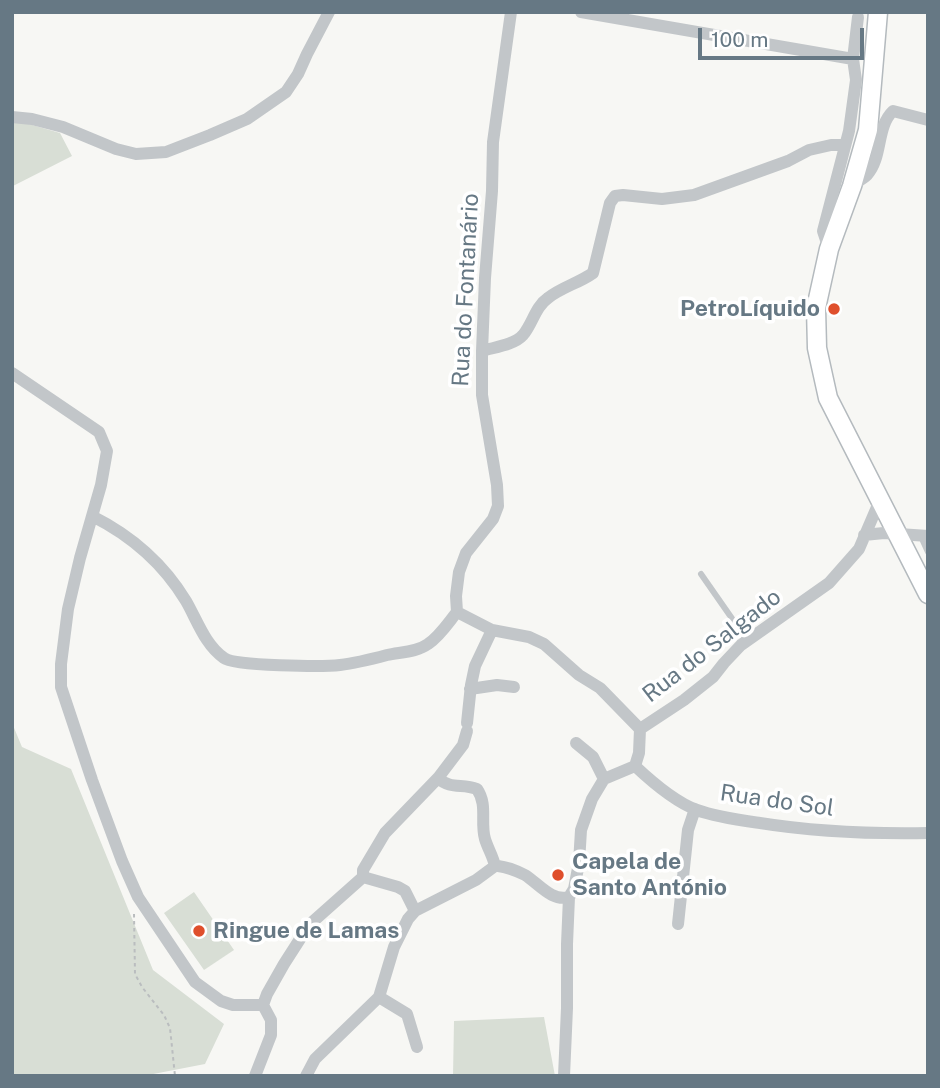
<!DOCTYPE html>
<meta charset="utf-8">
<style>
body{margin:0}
#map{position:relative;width:940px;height:1088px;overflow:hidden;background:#f7f7f4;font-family:"Public Sans",sans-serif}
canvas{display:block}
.frame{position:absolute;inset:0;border:14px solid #667884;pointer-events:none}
.scale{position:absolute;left:698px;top:28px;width:166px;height:32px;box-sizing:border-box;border:4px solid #667884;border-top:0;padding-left:9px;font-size:21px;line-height:24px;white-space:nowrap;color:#667884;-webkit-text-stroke:5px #fff;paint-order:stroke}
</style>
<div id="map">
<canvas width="940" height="1088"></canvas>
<div class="frame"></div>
<div class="scale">100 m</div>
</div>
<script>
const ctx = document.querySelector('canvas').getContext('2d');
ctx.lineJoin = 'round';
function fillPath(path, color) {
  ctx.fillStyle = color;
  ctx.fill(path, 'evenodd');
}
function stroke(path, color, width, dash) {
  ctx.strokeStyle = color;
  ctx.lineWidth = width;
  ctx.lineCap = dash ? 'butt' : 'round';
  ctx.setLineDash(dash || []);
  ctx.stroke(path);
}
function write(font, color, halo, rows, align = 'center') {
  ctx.font = font + ' "Public Sans",sans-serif';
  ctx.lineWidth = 7;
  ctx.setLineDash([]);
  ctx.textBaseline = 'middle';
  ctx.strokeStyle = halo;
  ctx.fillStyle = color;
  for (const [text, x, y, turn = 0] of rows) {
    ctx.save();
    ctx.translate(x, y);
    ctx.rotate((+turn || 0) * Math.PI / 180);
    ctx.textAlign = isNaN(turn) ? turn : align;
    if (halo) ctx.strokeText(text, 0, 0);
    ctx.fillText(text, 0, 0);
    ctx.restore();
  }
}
fillPath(new Path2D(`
 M22,122L60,133L72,156L13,186L12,123Z
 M12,723L22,747L71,769L153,970L224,1024L205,1064L143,1076H12Z
 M194,892L234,950L204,970L164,913Z
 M544,1017L555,1076H453L454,1021Z`), '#d8ded5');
const secondary = new Path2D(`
 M878,12L868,130L852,186L829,249L816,308L817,348L828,398L928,594`);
stroke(secondary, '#b4babe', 21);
stroke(new Path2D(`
 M134,914L135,974L142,987L164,1015L170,1028L175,1076`), '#babdbf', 2, [3.5, 3.5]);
stroke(new Path2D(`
 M923,541L928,552
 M701,574L747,640`), '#c2c6c9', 6);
stroke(new Path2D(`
 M581,12L853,59
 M12,117L32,119L63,127L116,149L136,154L166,152L210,135L247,119L286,92L298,74L307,54L329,12
 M852,185C857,182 863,179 867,175C883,157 876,127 893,111L928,120
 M829,249L823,231L849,131L856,80L853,59L858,17
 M482,351C495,347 514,345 523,335C533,323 535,307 548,298C562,287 579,283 593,273L610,203L615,196L623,195L662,199L694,195L788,161L809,150L831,145H845
 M12,373L99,432L107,451L101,485L80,558L68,609L61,664V687L92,780L122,861L138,897L195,982L221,1001L233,1005H263
 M92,516C132,536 163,563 186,601C197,620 205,645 224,658C234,666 324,667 340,665C357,663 372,659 387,655C401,652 417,652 428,644C440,636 448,623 457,612L456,596L459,572L466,553L493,519L498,506L497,485L482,395V351L485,278L492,191L493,142L511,12
 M864,535L884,533L928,536
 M457,612L492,630L529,637L544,644L579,675L600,688L640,729
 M470,689L497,685L514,687
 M467,723L471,685L475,666L492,630
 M640,729L684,700L713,677L724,663L741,645L829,583L859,549L880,500
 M576,743L593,757L604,779
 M635,766C652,782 675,802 697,810C716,817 739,820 760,823C816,832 872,834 928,833
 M438,778C451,790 462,783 477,789C488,805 480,822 485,839C488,849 493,856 495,866
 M363,877L398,887L405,891L415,911
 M678,924L688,830L695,809
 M379,997L407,1014L417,1047
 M255,1076L271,1035V1020L263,1005L267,994L284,964L309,925L363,877V870L385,833L438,778L463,745L467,731
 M306,1076L315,1059L379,997L394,947L408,919L415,911L476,880L495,866H498C507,867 517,871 525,875C539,884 552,902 569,897
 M564,1076L567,1008V944L569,897L574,889L579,863L581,830L592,799L604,779L635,766L639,753L640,729`), '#c2c6c9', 12);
stroke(secondary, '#fff', 18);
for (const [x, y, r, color] of [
 [834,309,7,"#df4f2c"],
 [558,875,7,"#df4f2c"],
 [199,931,7,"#df4f2c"]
]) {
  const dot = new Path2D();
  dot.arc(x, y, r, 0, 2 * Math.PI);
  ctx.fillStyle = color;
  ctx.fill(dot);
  stroke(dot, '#fff', 2.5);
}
write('23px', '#667884', '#fff', [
 ["Rua do Fontanário",466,290,-87],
 ["Rua do Salgado",712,646,-38],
 ["Rua do Sol",777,801,8]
]);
write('bold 23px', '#667884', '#fff', [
 ["PetroLíquido",820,309,"right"],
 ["Capela de",572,862],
 ["Santo António",572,888],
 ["Ringue de Lamas",213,931]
], 'left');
</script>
